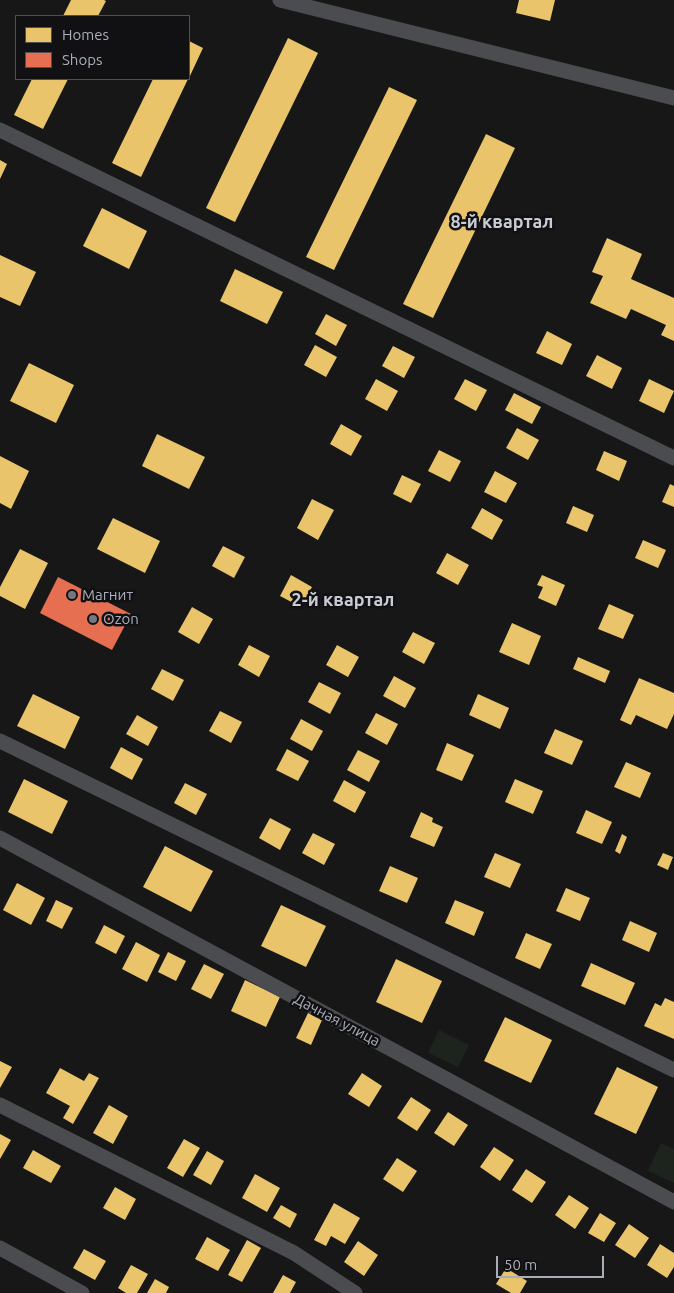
<!DOCTYPE html>
<meta charset="utf-8">
<style>
body{margin:0}
#map{position:relative;width:674px;height:1293px;overflow:hidden;background:#171717;font-family:Ubuntu,sans-serif}
canvas{display:block}
.legend{position:absolute;left:15px;top:15px;width:175px;height:65px;box-sizing:border-box;background:#111113;border:1px solid #4d4f55;margin:0;padding:6px 9px;list-style:none;font-size:15px;color:#a8adb8}
.legend li{display:flex;align-items:center;gap:10px;height:25px}
.legend b{width:25px;border:1px solid #4d4f55}
.scale{position:absolute;left:496px;top:1256px;width:108px;height:22px;box-sizing:border-box;border:2px solid #a8adb8;border-top:0;padding-left:6px;font-size:15px;line-height:18px;white-space:nowrap;color:#a8adb8;-webkit-text-stroke:4px #111113;paint-order:stroke}
</style>
<div id="map">
<canvas width="674" height="1293"></canvas>
<ul class="legend">
<li><b style="height:14px;background:#e9c46a"></b>Homes</li>
<li><b style="height:14px;background:#e76f51"></b>Shops</li>
</ul>
<div class="scale">50 m</div>
</div>
<script>
const ctx = document.querySelector('canvas').getContext('2d');
ctx.lineJoin = 'round';
function fillPath(path, color) {
  ctx.fillStyle = color;
  ctx.fill(path, 'evenodd');
}
function stroke(path, color, width, dash) {
  ctx.strokeStyle = color;
  ctx.lineWidth = width;
  ctx.lineCap = dash ? 'butt' : 'round';
  ctx.setLineDash(dash || []);
  ctx.stroke(path);
}
function write(font, color, halo, rows, align = 'center') {
  ctx.font = font + ' Ubuntu,sans-serif';
  ctx.lineWidth = 5;
  ctx.setLineDash([]);
  ctx.textBaseline = 'middle';
  ctx.strokeStyle = halo;
  ctx.fillStyle = color;
  for (const [text, x, y, turn = 0] of rows) {
    ctx.save();
    ctx.translate(x, y);
    ctx.rotate((+turn || 0) * Math.PI / 180);
    ctx.textAlign = isNaN(turn) ? turn : align;
    if (halo) ctx.strokeText(text, 0, 0);
    ctx.fillText(text, 0, 0);
    ctx.restore();
  }
}
fillPath(new Path2D(`
 M439,1030L469,1045L458,1067L428,1053Z
 M661,1143L674,1149V1183L648,1171Z`), '#1d241e');
fillPath(new Path2D(`
 M71,0H104L106,1L98,16H63Z
 M519,0H555L550,21L516,13Z
 M288,38L318,53L235,222L206,208Z
 M189,41L203,48L189,78Z
 M32,79H68L43,129L14,115Z
 M153,79H188L141,177L112,163Z
 M389,87L417,100L334,270L306,257Z
 M486,134L515,148L433,318L403,304Z
 M0,160L7,164L0,179Z
 M102,208L147,231L129,269L83,246Z
 M607,238L642,254L631,279L674,298V341L661,335L666,325L631,309L626,319L590,303L603,276L592,272Z
 M0,255L36,272L20,306L0,297Z
 M235,269L283,292L267,324L220,301Z
 M326,314L347,325L336,346L315,334Z
 M547,331L572,344L562,365L536,353Z
 M315,345L337,357L326,377L304,365Z
 M393,346L415,357L404,378L382,366Z
 M597,355L622,368L612,389L586,376Z
 M29,363L74,385L56,423L10,401Z
 M376,379L398,391L387,411L365,399Z
 M465,379L487,390L476,411L454,399Z
 M649,379L674,391L664,413L639,401Z
 M514,393L541,407L532,424L505,410Z
 M341,424L362,436L351,456L330,444Z
 M517,428L539,440L528,460L506,448Z
 M157,434L205,457L189,489L142,466Z
 M439,450L461,461L450,482L428,471Z
 M604,451L627,461L619,481L596,470Z
 M0,456L29,471L11,509L0,503Z
 M495,471L517,483L506,503L484,492Z
 M402,475L421,484L411,503L393,494Z
 M670,484L674,486V507L662,502Z
 M312,499L334,510L318,540L297,528Z
 M573,506L594,515L587,532L566,523Z
 M482,508L503,520L492,540L471,528Z
 M113,518L160,541L145,573L97,549Z
 M643,540L666,550L658,568L635,558Z
 M223,546L245,557L234,578L212,566Z
 M20,549L48,563L25,609L0,596V587Z
 M447,553L469,565L458,585L436,573Z
 M291,575L312,587L301,607L280,596Z
 M542,575L565,585L556,606L538,598L543,587L537,585Z
 M609,604L634,615L623,639L598,629Z
 M192,607L213,619L199,644L178,632Z
 M512,623L541,636L529,665L499,652Z
 M413,632L435,643L424,664L402,652Z
 M249,645L270,656L259,677L238,665Z
 M337,645L359,657L348,677L326,665Z
 M578,657L610,671L605,683L573,669Z
 M162,669L184,680L173,701L151,689Z
 M394,676L416,688L405,708L383,696Z
 M639,678L674,693V714L667,729L636,715L631,725L620,720Z
 M319,682L341,693L330,714L308,702Z
 M33,694L80,717L65,749L17,726Z
 M478,694L509,708L500,729L469,715Z
 M220,711L242,722L231,743L209,731Z
 M376,713L398,724L387,745L365,733Z
 M137,715L158,727L148,746L126,734Z
 M301,719L323,731L312,751L290,739Z
 M555,729L583,741L572,765L544,753Z
 M447,743L474,755L462,781L436,770Z
 M121,747L143,759L132,780L110,768Z
 M287,749L309,761L298,781L276,770Z
 M358,750L380,761L369,782L347,770Z
 M626,762L651,773L640,798L614,787Z
 M24,779L68,801L52,834L8,812Z
 M515,779L543,791L533,814L505,802Z
 M344,780L366,792L355,813L333,801Z
 M185,783L207,794L196,815L174,803Z
 M586,810L612,822L602,844L576,833Z
 M421,812L433,818L432,822L443,827L434,847L410,837Z
 M270,818L291,829L280,850L259,838Z
 M313,833L335,844L324,865L302,853Z
 M622,834L627,837L620,854L615,851Z
 M165,846L213,871L191,912L143,887Z
 M495,853L521,864L510,888L484,877Z
 M663,853L673,857L668,870L657,865Z
 M390,866L418,878L407,903L379,891Z
 M17,883L45,898L31,925L3,910Z
 M566,888L590,898L580,921L556,911Z
 M56,900L73,908L62,929L46,921Z
 M455,900L484,912L474,936L445,923Z
 M281,905L326,926L306,967L261,946Z
 M630,921L657,933L649,952L622,940Z
 M104,925L125,936L116,954L95,943Z
 M526,933L552,944L540,969L515,958Z
 M136,942L160,955L147,982L122,969Z
 M168,952L186,961L176,981L158,972Z
 M396,959L442,981L422,1023L376,1002Z
 M591,963L635,983L625,1005L581,986Z
 M204,964L224,974L211,999L191,989Z
 M245,980L280,997L266,1027L231,1011Z
 M665,998L674,1002V1039L644,1026L655,1003L661,1006Z
 M308,1013L322,1020L311,1045L296,1038Z
 M505,1017L552,1040L531,1083L484,1061Z
 M0,1061L12,1067L0,1088Z
 M617,1067L658,1087L636,1134L594,1114Z
 M60,1068L84,1081L89,1073L99,1078L73,1124L63,1118L70,1106L46,1093Z
 M362,1073L382,1086L369,1107L348,1094Z
 M411,1097L431,1110L417,1131L397,1118Z
 M109,1105L128,1116L113,1144L93,1133Z
 M448,1112L468,1125L454,1146L434,1133Z
 M0,1134L11,1140L0,1159Z
 M184,1139L200,1148L183,1177L167,1168Z
 M494,1147L514,1160L500,1181L480,1167Z
 M33,1150L61,1166L51,1183L23,1168Z
 M207,1151L224,1161L211,1185L193,1175Z
 M397,1158L417,1171L403,1192L383,1179Z
 M526,1169L546,1182L532,1203L512,1190Z
 M255,1174L280,1188L267,1212L242,1198Z
 M115,1187L136,1199L125,1220L103,1208Z
 M569,1195L589,1208L575,1229L555,1215Z
 M334,1203L360,1218L345,1244L331,1236L326,1246L314,1240Z
 M281,1205L297,1214L290,1228L273,1218Z
 M600,1213L616,1223L604,1242L588,1233Z
 M629,1224L649,1238L635,1258L615,1245Z
 M207,1237L230,1250L218,1271L195,1259Z
 M247,1240L261,1248L242,1282L228,1275Z
 M358,1241L378,1255L364,1276L344,1262Z
 M660,1244L674,1253V1267L667,1278L647,1265Z
 M84,1249L106,1261L95,1280L73,1268Z
 M131,1265L148,1274L137,1293H126L118,1288Z
 M506,1268L527,1281L520,1293H511L496,1284Z
 M283,1275L296,1282L290,1293H273Z
 M155,1279L169,1287L166,1293H147Z`), '#e9c46a');
fillPath(new Path2D(`
 M58,577L131,614L112,650L40,613Z`), '#e76f51');
stroke(new Path2D(`
 M280,0L674,98
 M0,130L674,458
 M0,741L674,1070
 M0,838L674,1202
 M0,1105L294,1253L355,1293
 M0,1248L82,1293`), '#4b4c50', 15);
for (const [x, y, r, color] of [
 [72,595,5,"#757880"],
 [93,619,5,"#757880"]
]) {
  const dot = new Path2D();
  dot.arc(x, y, r, 0, 2 * Math.PI);
  ctx.fillStyle = color;
  ctx.fill(dot);
  stroke(dot, '#111113', 2);
}
write('15px', '#a8adb8', '#111113', [
 ["Магнит",82,595],
 ["Ozon",103,619]
], 'left');
write('15px', '#a8adb8', '#111113', [
 ["Дачная улица",337,1020,28]
]);
write('bold 18px', '#c9ccd4', '#111113', [
 ["8-й квартал",502,222],
 ["2-й квартал",343,600]
]);
</script>
